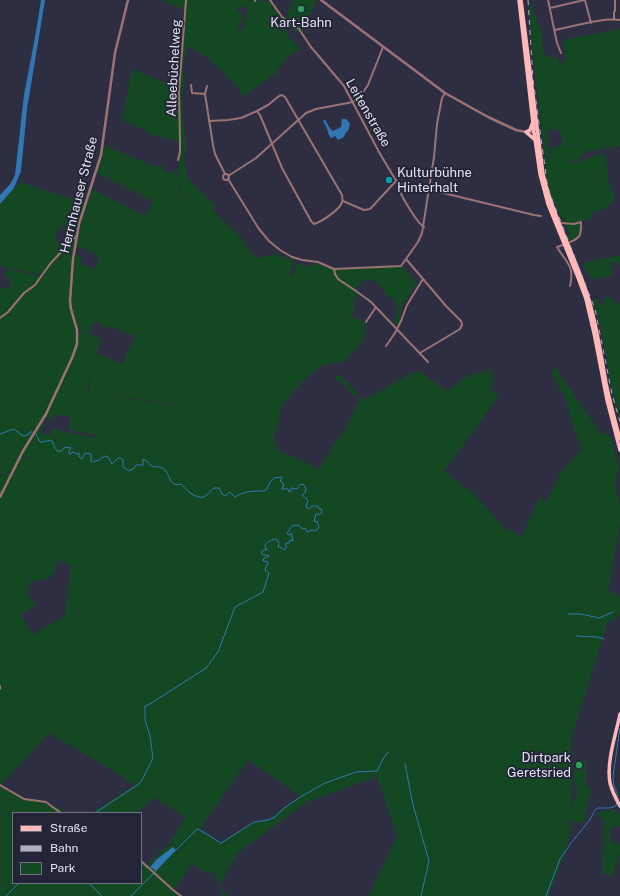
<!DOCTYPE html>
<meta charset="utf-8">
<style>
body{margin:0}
#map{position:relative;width:620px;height:896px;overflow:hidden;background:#2d2e42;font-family:"Public Sans",sans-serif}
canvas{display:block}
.legend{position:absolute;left:12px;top:812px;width:130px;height:72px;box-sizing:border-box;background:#232437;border:1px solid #707181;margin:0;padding:5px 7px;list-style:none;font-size:12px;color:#e3e4f1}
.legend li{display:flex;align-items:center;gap:8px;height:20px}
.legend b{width:20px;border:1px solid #707181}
</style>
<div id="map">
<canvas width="620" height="896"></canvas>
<ul class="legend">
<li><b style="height:5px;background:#feb9b8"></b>Straße</li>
<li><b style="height:5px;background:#afb0bf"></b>Bahn</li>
<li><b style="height:11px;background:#144823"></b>Park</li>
</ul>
</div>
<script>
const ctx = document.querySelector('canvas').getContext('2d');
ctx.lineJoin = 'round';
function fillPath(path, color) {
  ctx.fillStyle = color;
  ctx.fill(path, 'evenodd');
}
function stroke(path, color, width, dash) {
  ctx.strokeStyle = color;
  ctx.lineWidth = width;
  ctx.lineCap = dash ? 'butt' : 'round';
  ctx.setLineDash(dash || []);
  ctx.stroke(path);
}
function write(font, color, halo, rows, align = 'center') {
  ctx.font = font + ' "Public Sans",sans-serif';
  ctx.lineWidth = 3.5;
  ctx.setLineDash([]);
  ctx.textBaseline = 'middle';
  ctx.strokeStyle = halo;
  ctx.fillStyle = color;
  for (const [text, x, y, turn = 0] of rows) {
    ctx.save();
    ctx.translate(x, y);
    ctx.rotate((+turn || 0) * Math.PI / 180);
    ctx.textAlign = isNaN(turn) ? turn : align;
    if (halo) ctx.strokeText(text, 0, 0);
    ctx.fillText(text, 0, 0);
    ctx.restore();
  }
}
fillPath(new Path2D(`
 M161,0H186L185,10Z
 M187,0H248L247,10L240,5L236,10L241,13L244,19L237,26L242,31C245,21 249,11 248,0H253L257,3L256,1L261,0L263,3L268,0L279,15L297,27L303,36L298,31L296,32L290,27L285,31L288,36L301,49L297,52H294L285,59V62L277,69L278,73L275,75L274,74L244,96L231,80L229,78L227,79L221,69L213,64V62L189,46L186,48L183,67L185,75L182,98L186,151L183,157L186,168V175L192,181L195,186L216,206L214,210V212L239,235L254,257L257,258L278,254L294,261L289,274L292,276L298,263L310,267L311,265H315V262L325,267L330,268L401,266L417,283L403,304L399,322L396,325L394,322C399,311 399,299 384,294L385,292C383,289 379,287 378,283L368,279L367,280L360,282L358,287L355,290L358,293L353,304L355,307L350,316L365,322C365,328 365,335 363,340C361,344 358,345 357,349L355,350L344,361L338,363L324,365L318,368L303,381L284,402L281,409L278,427L273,438L279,451L320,469L323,462L347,426L357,404L359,403V398L365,399L369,397L412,373L419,371L447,391L469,375L493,369L489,374L490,375L494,374L491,391L499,396C481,421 462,446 444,472L472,492L505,528L522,536L539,498L547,501L561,472L582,449L574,429L565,398L551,373L555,367L600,432L611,437L619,469L617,473L615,486L620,507V522L608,590L620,597V611L614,621H608L571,739L572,788L570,814L575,795L589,797L584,823L570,820L571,831L563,859L548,896H369L397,835L376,774L374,778L307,802L238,853L221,882V886L222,891L229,896H222L220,885L217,880L216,875L210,871L208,874L192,864L176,887H175L172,889L147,865L170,843L185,817L153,797L138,813H92L133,786V784L95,760L49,733L0,786L24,800L45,802L54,808L57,806L67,813H13V883H141V862L179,895V896H0V499L20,458L21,457L27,459H35L25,457L22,454L41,423L44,424L40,433L50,435L54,427L58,430L94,438L95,435L69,430L71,417L55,414L52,420L47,417L45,423L43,421L73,359L77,347L79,348C83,355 91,365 90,374C90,381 86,387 88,393L173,405L181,406L182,405L174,404L91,393L89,392L91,371L85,356L78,345V333L79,332C85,331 92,335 98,337V339L101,340L96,353L122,364L135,336L109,326L106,329L103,326L96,322L94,323L90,333L80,330L77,328L72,311L71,301L75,254H77L82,260L80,264L95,269L99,256L90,251L76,246C80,227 85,208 92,189L145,216L153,201L97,173L101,159L104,145L153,166C157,167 161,165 164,167L162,170L166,172H177L179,189L181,196L200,215L221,231L231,248L221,231L199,213L185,199L182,195L179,185L178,168L181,148V140L179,90ZM278,15L285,21L279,28L282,31L281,33L270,20L272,21ZM58,560L71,565L65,616L32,635L21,614L36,605L27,593L31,580C48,583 55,576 58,560ZM248,760L251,762L267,773L300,796L282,809L273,817L270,819L253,822L223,841L220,842L200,829ZM173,847C170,862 164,862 150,866L157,859Z
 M294,0H317L302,32L297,25L285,18Z
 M530,3L541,30L544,54L552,59L553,57H557L560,65L566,60L563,40L620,29V146L583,152L584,155L582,156H580L581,159L575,161L572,159L571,160V162H577L603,153L608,166L607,179L611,188L612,192L615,196C610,209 602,210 590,213L591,216L590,219L572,223L564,221L563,218L560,216L552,197L547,180L532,49L529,4ZM553,129L561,131L562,146L550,148L551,158L549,159L547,131Z
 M132,69L178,88L180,141L178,142L169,138L168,140L157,135L154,136L149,134L145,130L122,120Z
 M19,182L85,203L77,229L75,228L42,216L74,229L73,233L59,227L54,241L67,246L41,275L0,266V204L7,196L15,186H16Z
 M564,224L574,225L579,224C583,233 578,237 570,241L568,237V231Z
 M74,240L75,241L70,287L69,300L76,330L77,340L72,357L43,418L22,451L12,470L0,475V319L10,312L26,293L41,279L49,267Z
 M620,256V267C618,264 616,262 613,262L611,267L612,274L610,277L593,279L590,277L588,273L583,267L584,263L604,258Z
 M7,269L26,273L40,277L35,284L24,293L10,309L0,318V287L7,289L9,288L11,280L5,277L6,271Z
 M608,296L617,303H620V419C606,380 607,337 592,298L598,300L600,305H605L604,301L605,298Z
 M340,374L356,392L357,394L355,397L343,384L334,378Z
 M11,472V473L0,495V476Z
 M585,760L586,787H585L592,789L591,797L576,794L577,786L574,785V761Z
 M604,810H614L620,815V826L616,827L614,825L611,829L609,838L614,843L620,845V852L612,877L602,873L601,872C607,861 598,857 604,850L603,832L604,823V820L598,816C598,812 600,811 604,810Z`), '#144823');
fillPath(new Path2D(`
 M41,0H45L27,109L21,171L14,188L0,204V195L11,183L15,175L24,95L36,32Z
 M342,119H346L348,121L350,124L348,131L346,132L344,137L338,140L335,136L331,138C328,134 328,132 327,128C325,125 324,123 323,120H325C328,124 329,129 333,131L341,127Z
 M173,847L176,850L156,871L150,867L157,859Z`), '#3078b4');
stroke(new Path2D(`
 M0,434L14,429L23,436L28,435L30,432H32
 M36,434L40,442C44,443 48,439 52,441L55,448L57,451H62L65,447L71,448L69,451V454L74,452L76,454L79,453V457L82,459L85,453L91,454V461L92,462L99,460L105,456L108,457L112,464L118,458H121L123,460V467L129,471L133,469L136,465H143V459C148,461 149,465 154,467C173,464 165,489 181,484C186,490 195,499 204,497C208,495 211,490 214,488H219L222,494L225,496L230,492L235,497C244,491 253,491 264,491L267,489L270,482L274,478L281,477L282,478L280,481L284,484L282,489H288L289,492L291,491V488L297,489L301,484L304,485L306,489L305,492L302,495L308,500L306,507L309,509C312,505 314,506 318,506L319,509H321L322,512L320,514H316L314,521L315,522L317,521L319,527L316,531L312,530L307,532L305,528L303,529L298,525L292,526C290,529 288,531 287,534L289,535L291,533L293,541L290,540L289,543H286V548L284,550L282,548L278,547L279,543L276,539C273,540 266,541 265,546C265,547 267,549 267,550H263L261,553L263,555H267L269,556L268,557L264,558L263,561L268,562L265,570L269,573L263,592L235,607L218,652L206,668L150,704L145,706V720L150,736L153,758L142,780L139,784L95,813
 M568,614H581L599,618L613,612
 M576,636L597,637L604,639
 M405,764L413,805L429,861L421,896
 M618,799V796L614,786L613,776L620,728
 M176,850L197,829L200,830L221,843L254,822L268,820L275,817L284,808L302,796L325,783L356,772L377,771L383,759L388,752
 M89,883L102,896
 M6,896L19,883
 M131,896L156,871
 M546,896L560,859L571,843L589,821L595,810L598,808H609L616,806L617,802`), '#3078b4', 1);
stroke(new Path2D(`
 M255,0V1
 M270,0L282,17L299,29L311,47L344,86L379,152L395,179L400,184L431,190L534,215L541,216
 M548,0L557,43L561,53
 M585,0L591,23
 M550,8L584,0
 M614,19V12L615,11V0
 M555,30C572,27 603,17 620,20
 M191,85L192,93L205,94
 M207,86L205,94L213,145L215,154L225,174
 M282,95L285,97L342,195C342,196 343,200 342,202C341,209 321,222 314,224L311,221L282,168L260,115L257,111L268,105L279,96Z
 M209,121L228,120L241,118L257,111
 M178,160L180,152V142L179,91L186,0
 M223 177a3 3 0 1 1 6 0a3 3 0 1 1-6 0Z
 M228,176L256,158L306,113L316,109L353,102L359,98L368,85L383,47
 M228,179L259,229L269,241L280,250L292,257L302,260L318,262L334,269L401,266L418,242L422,233L434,157L437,124L442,98L445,93
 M400,184C400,186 399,187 399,188C400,195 418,224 424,227
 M343,201L364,210L370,209L396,181
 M562,223L574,224L581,222V224C581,234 581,238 570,242
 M563,245L557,247C566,263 575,265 570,286
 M406,259L446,306L461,321L462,325L460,329L420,353
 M334,269L335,274L338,279L356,291L371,302L428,362
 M0,318L8,312L24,293L35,285L50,264L76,236
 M366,322L376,307
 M386,346L395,333L401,321L407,305L423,279
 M0,686V689
 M0,785L24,799L46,802L61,813
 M141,861L173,890L181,896`), '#9c7372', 2);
stroke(new Path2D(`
 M321,0L445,93L488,117L516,130L526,132H534
 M0,497L23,451L46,414L72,358L77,344V330L71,309L70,301L73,259L79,224L101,155L115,53L128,0`), '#9c7372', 2.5);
stroke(new Path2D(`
 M519,0L534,132L540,174L548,204L577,275L586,299L594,333L607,400L620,450
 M521,0L543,174C553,218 576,257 589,300C597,327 601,355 606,383C610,402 615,421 620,439
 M532,124L530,130L526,132L535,140
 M620,714C616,734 606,763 610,783C612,791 616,799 620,806`), '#feb9b8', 3.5);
stroke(new Path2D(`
 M528,0L533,79L547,182L550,194L595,309L612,394L620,422`), '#afb0bf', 1, [5, 5]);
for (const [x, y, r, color] of [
 [301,9,4,"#2e9e5b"],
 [389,180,4,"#0f9aa8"],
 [579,765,4,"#2e9e5b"]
]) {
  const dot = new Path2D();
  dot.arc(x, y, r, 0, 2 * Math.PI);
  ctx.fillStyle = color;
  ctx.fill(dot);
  stroke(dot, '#232437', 1.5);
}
write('13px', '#e3e4f1', '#232437', [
 ["Kart-Bahn",301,23],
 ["Kulturbühne",397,173,"left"],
 ["Hinterhalt",397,188,"left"],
 ["Dirtpark",571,758,"right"],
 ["Geretsried",571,773,"right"]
]);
write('13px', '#e3e4f1', '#232437', [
 ["Alleebüchelweg",174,68,-87],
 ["Leitenstraße",368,113,60],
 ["Herrnhauser Straße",79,195,-76]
]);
</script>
